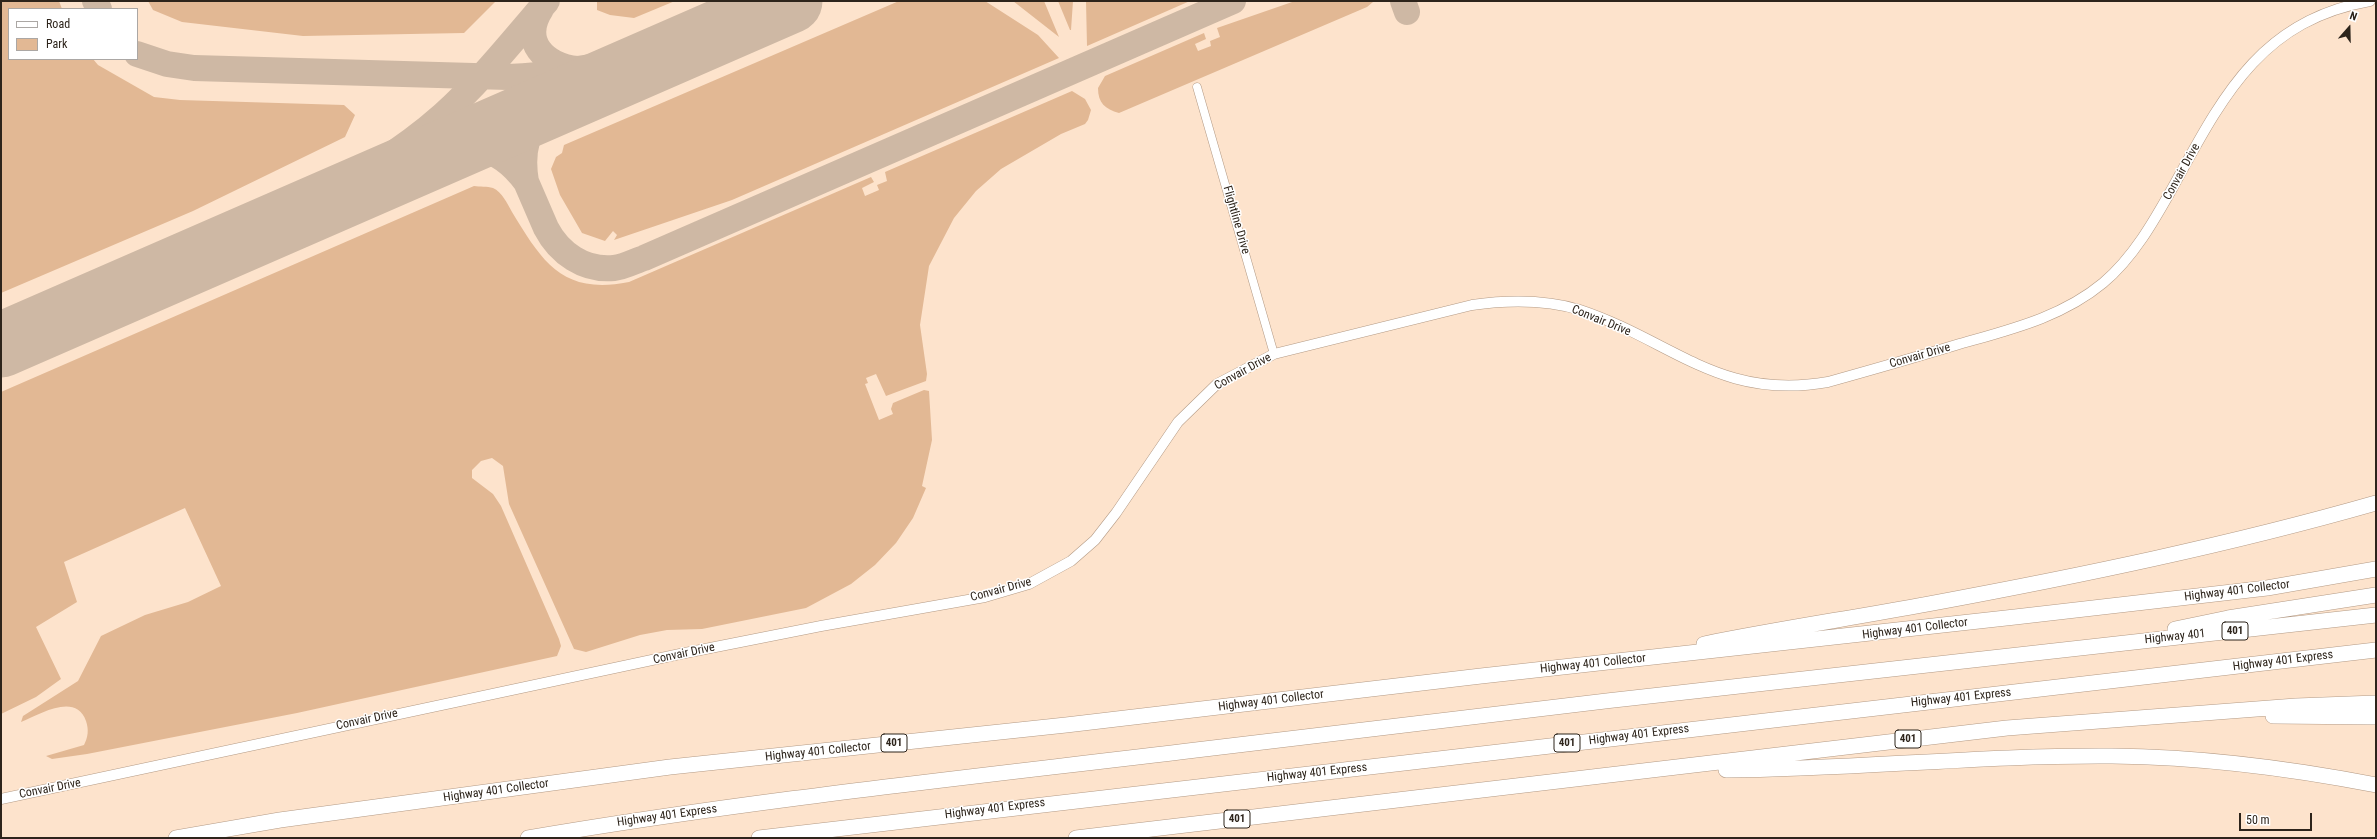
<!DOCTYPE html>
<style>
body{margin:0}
#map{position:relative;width:2377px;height:839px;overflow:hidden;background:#fde3cc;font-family:"Roboto Condensed",sans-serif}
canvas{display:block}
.frame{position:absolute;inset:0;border:2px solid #2d241b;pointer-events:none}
.legend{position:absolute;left:8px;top:8px;width:130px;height:52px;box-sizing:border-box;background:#fff;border:1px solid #aba7a4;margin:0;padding:5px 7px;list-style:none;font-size:12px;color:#2d241b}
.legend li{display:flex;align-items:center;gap:8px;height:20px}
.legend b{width:20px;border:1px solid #aba7a4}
.north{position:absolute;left:2329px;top:8px;width:40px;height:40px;-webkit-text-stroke:3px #fff;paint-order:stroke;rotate:20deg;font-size:11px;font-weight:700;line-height:16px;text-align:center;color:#2d241b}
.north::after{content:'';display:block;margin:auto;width:14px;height:18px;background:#2d241b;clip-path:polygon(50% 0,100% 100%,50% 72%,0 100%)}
.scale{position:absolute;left:2239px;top:813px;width:73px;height:18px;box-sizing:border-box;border:2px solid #2d241b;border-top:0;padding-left:5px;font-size:12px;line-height:14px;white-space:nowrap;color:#2d241b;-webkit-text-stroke:3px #fff;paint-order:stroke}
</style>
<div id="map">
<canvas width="2377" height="839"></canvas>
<div class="frame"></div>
<ul class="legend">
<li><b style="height:5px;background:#fff"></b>Road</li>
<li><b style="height:11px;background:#e2b894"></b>Park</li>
</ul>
<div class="north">N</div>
<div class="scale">50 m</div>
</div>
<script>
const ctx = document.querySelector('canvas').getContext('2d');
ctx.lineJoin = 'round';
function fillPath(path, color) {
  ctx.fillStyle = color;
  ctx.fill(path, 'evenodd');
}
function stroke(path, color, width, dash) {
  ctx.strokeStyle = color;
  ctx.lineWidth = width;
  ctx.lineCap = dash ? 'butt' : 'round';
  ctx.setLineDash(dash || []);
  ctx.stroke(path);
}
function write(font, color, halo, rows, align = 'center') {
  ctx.font = font + ' "Roboto Condensed",sans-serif';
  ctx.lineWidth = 3;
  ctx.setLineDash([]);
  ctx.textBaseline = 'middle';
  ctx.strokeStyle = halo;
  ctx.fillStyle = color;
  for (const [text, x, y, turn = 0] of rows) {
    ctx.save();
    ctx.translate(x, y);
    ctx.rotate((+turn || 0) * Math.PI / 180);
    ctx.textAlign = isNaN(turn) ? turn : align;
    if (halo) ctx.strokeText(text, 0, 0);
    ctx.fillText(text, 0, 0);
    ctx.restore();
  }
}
fillPath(new Path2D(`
 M1,1H59L62,9H9V59H93L98,65L154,97L180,100L344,105L355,115L345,137L193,211L1,293Z
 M148,1H496L464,33L303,36L182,22L153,10Z
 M597,1H675L634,18L610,15L597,10Z
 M899,1H985L1038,35L1059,58L732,200L614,240L617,235L613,231L605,241L582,233L560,195L551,169L556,157L562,153L564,145Z
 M1013,1H1044L1059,37Z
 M1058,1H1073L1071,30H1070Z
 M1086,1H1190L1087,46Z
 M1295,1L1373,2L1367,7L1119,113C1105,109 1098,103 1098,88L1105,76L1204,33L1206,39L1195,44L1198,51L1211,46L1210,41L1220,37L1217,28Z
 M1072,91L1085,99L1091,110L1088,120L1085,124L1061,134L1001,169L976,191L954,218L929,266L920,325L927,374L926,381L886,396L876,374L866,378L868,383L865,384L879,420L893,414L891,409L893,403L924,390L929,391L932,440L922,486L926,488L913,518L896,543L875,565L851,584L806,608L702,629L667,630L640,635L586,652L574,649L509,504L503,466L492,458L481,461L472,470V478L493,494L501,506L559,639L561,646L557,656L297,713L87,754L52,759L46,756L84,745C88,737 89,730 86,721C76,692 40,714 21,722L23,716L78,681L101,636L145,615L188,602L221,586L185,508L64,562L77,602L36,627L61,679L36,697L1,714V392L474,186C480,187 487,186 493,188C502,192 507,203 512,212C543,263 563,295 629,282L871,177L874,182L862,188L865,196L879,190L877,185L887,181L885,172Z`), '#e2b894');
stroke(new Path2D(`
 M95,1L99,9
 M1403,1L1407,12
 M541,9C520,41 545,66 577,69
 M137,54L167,64L194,68L508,77C566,75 622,60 679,49
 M495,110L546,228C559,253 584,271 614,268C624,267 635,261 644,258L1233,1
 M363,189C382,181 401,172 420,164C465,145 493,138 526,182C517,128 541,112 586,92C605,84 624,76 643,68
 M263,231C325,195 389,163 443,115C481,81 514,39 547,1
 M1,335L70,315`), '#ceb8a4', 26);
stroke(new Path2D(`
 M1,345L790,1`), '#ceb8a4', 65);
const minor = new Path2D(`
 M1197,87L1274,354`);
const tertiary = new Path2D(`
 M1,799L680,654L821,626L985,597L1029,584L1071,561L1095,540L1116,513L1178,422L1217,384L1274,354L1472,305C1508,300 1544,299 1580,310C1673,341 1720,401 1828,382C1871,370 1913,358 1956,345C2008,330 2061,318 2103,283C2133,258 2154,221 2173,187C2222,98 2260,20 2370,1`);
const motorway = new Path2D(`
 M2175,629L2228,618L2376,595
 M1704,644C1778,629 1853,618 1928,604C2079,576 2229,545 2376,503
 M2273,716L2376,717
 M1726,770C1855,769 1983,755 2112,756C2201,757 2289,768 2376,785
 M176,838L280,820L670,767L1066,725L1481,676L2015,617L2267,588L2376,569
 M528,838C750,800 973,777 1196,750C1589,702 1982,657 2376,615
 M759,838L2376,650
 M1076,838L2007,728L2296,706L2376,703`);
stroke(minor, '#b39a85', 9);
stroke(tertiary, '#b39a85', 11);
stroke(motorway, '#b39a85', 16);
stroke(minor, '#fff', 8);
stroke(tertiary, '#fff', 10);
stroke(motorway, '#fff', 15);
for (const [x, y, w] of [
 [2235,631,26],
 [1908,739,26],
 [894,743,26],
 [1567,743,26],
 [1237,819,26]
]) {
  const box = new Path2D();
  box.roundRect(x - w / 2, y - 9, w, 18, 3);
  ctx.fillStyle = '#fff';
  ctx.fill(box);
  stroke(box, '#2d241b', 1);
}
write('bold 11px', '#2d241b', null, [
 ["401",2235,631],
 ["401",1908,739],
 ["401",894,743],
 ["401",1567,743],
 ["401",1237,819]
]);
write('12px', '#2d241b', '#fff', [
 ["Convair Drive",2182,172,-61],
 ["Flightline Drive",1236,220,74],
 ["Convair Drive",1601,321,22],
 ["Convair Drive",1920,356,-16],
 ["Convair Drive",1243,372,-29],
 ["Convair Drive",1001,590,-15],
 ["Highway 401 Collector",2237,591,-7],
 ["Highway 401 Collector",1915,629,-7],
 ["Highway 401",2175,637,-6],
 ["Convair Drive",684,654,-12],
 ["Highway 401 Express",2283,661,-7],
 ["Highway 401 Collector",1593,664,-6],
 ["Highway 401 Express",1961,698,-6],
 ["Highway 401 Collector",1271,701,-7],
 ["Convair Drive",367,720,-12],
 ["Highway 401 Express",1639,735,-7],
 ["Highway 401 Collector",818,752,-6],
 ["Highway 401 Express",1317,773,-6],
 ["Convair Drive",50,789,-11],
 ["Highway 401 Collector",496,791,-8],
 ["Highway 401 Express",995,809,-7],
 ["Highway 401 Express",667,816,-8]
]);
</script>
